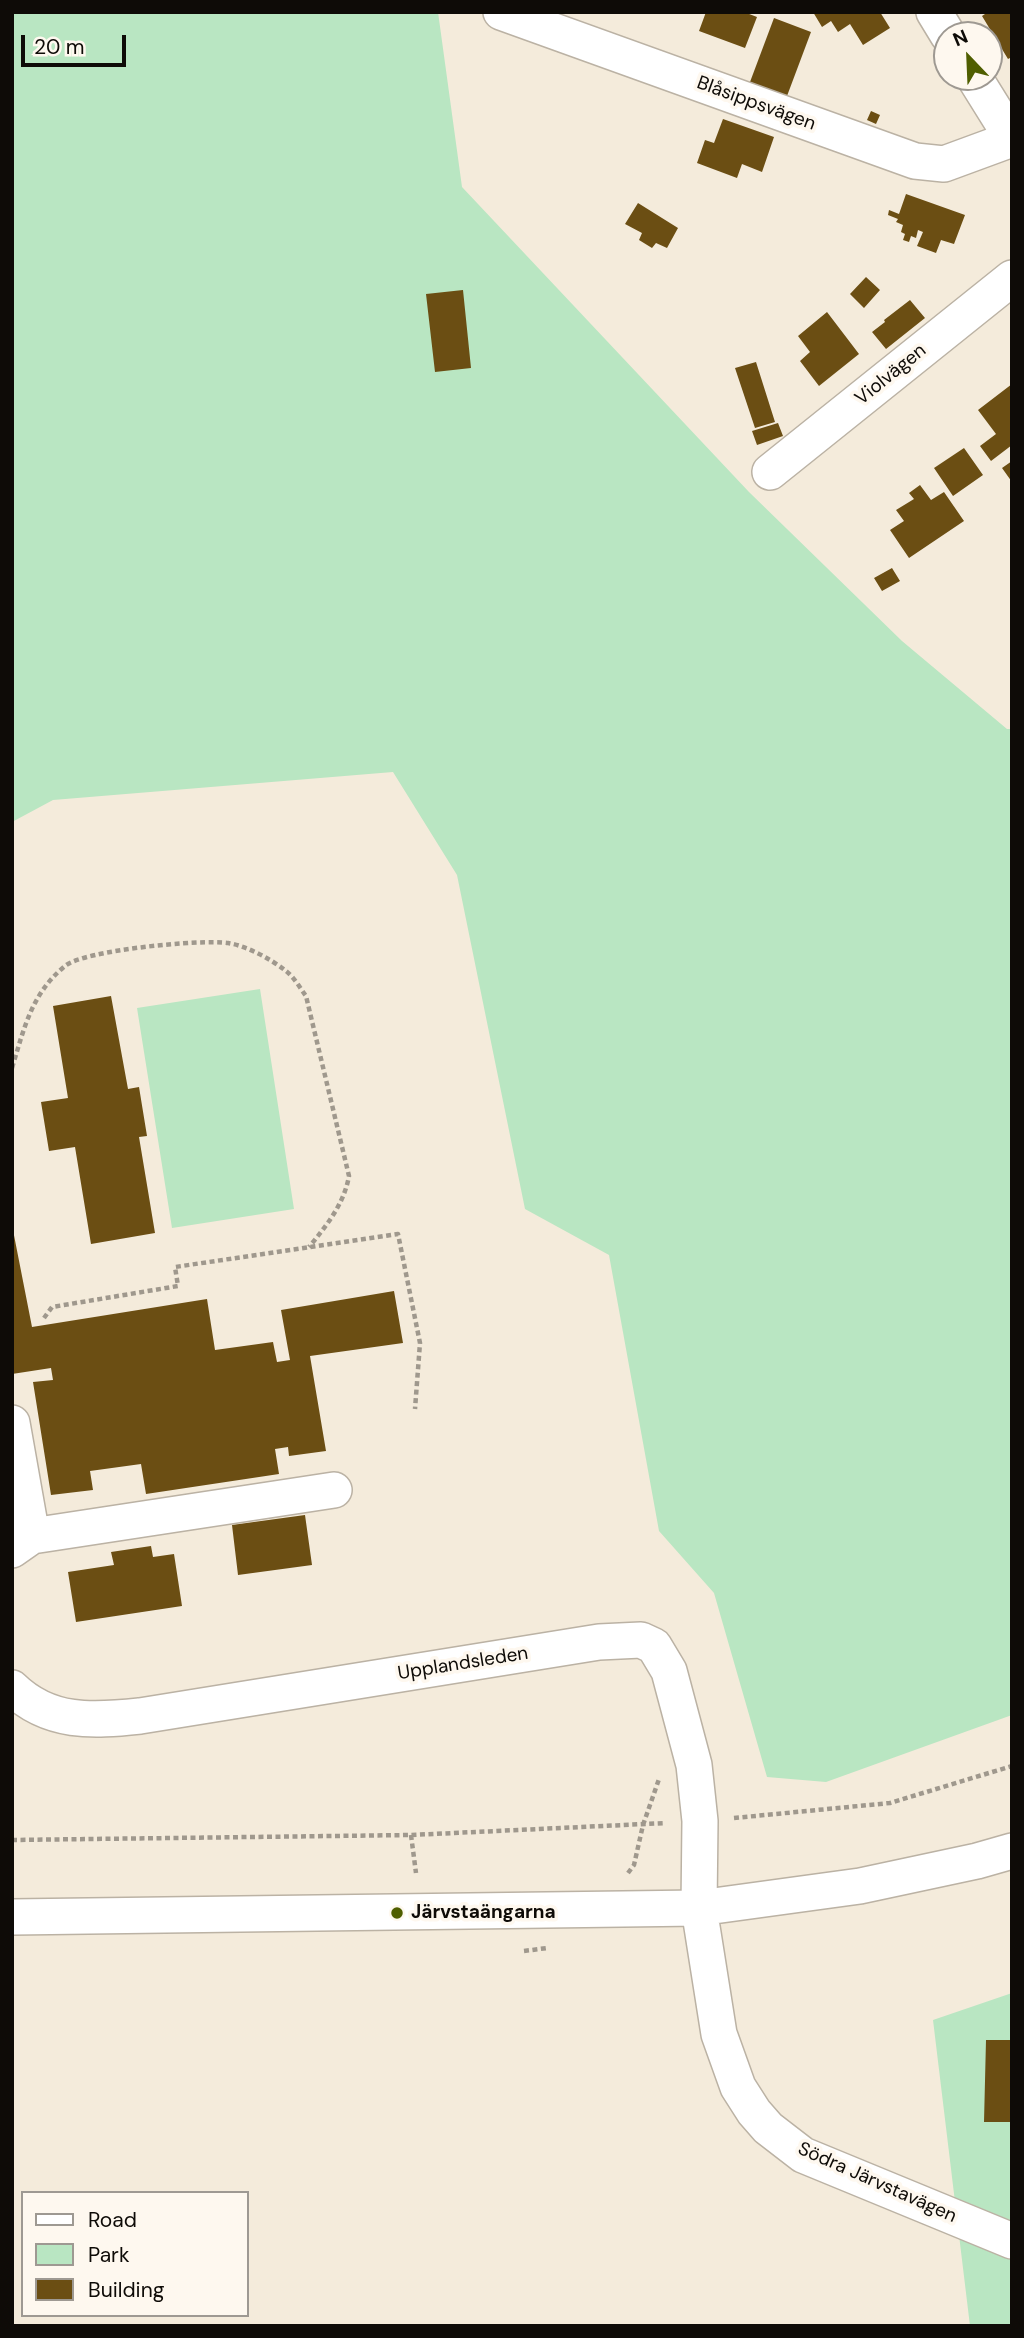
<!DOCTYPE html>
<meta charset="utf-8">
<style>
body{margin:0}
#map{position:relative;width:1024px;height:2338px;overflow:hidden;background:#f4ebdb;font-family:"DM Sans",sans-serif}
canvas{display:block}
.frame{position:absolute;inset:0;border:14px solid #0e0b07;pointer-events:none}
.legend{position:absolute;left:21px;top:2191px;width:228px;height:126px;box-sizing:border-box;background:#fef8ef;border:2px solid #9e9992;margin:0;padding:9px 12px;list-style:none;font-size:21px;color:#0e0b07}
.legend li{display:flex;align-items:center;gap:14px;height:35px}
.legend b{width:35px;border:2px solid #9e9992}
.north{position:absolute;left:933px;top:21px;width:70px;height:70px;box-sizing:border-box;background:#fef8ef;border:2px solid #9e9992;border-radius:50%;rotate:337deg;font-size:19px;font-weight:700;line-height:28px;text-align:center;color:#0e0b07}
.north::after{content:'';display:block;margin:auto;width:24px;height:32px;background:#4f5e00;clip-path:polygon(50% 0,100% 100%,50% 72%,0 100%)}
.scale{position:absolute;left:21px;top:35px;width:105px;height:32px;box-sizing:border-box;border:4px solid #0e0b07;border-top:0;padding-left:9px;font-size:21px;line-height:24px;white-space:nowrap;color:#0e0b07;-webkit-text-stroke:5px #fef8ef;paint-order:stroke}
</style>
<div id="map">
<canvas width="1024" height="2338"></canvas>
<div class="frame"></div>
<ul class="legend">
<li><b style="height:9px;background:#fff"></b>Road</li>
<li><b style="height:19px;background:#b9e6c2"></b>Park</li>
<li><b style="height:19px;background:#6b4e13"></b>Building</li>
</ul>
<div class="north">N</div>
<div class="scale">20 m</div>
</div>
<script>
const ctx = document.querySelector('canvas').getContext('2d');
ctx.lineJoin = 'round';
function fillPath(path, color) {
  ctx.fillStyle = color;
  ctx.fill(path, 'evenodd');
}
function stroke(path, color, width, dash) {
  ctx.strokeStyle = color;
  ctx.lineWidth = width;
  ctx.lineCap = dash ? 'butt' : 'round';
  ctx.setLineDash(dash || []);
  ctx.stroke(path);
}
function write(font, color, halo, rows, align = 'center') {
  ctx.font = font + ' "DM Sans",sans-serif';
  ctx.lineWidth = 7;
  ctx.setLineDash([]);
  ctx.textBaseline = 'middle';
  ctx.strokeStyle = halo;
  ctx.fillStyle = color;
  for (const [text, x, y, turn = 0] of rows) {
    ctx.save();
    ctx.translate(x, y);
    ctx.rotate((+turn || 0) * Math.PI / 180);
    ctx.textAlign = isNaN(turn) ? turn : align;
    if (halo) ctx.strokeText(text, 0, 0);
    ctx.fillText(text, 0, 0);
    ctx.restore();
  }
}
fillPath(new Path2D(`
 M12,12H438L462,187L749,492L902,641L1007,729H1012V1715L826,1782L767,1777L714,1593L659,1531L609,1255L525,1209L457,875L393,772L53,800L12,822Z
 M260,989L294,1209L172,1228L137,1008Z
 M1012,1993V2326H970L933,2020Z`), '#b9e6c2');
fillPath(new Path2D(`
 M706,12H744L757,17L745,48L699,31Z
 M813,12H880L890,28L863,45L850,24L838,32L831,21L822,27Z
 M988,12H1012V57L1008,59L982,16Z
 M774,18L811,32L787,96L750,82Z
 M871,111L880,115L876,124L867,120Z
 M723,119L774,137L762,172L742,164L737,178L697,163L705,140L714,143Z
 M906,194L965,215L954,244L941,240L936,253L917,246L923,232L918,230L916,238L911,236L909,242L903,240L905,234L901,232L903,225L896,222L898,219L888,215L889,210L899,214Z
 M638,203L678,228L667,248L656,243L652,248L639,240L642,233L625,224Z
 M866,277L880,290L864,308L850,294Z
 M463,290L471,368L435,372L426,294Z
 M910,300L925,318L886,349L872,332L885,322L884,320Z
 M827,312L859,354L819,386L800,361L810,352L798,336Z
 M756,362L775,422L755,428L735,368Z
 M1012,384V445L991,461L980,446L996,434L978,410Z
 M778,423L783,436L757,445L752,431Z
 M964,448L983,475L953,496L934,468Z
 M1012,461V482L1002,468Z
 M920,485L931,500L944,492L964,521L909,558L890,530L904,521L896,510L914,499L909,493Z
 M892,568L900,581L882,591L874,578Z
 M111,996L128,1089L139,1087L147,1136L139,1137L155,1233L91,1244L75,1147L49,1151L41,1102L68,1098L53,1006Z
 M12,1225L32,1327L207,1299L215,1350L273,1342L277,1362L290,1360L281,1310L394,1291L403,1343L310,1356L326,1451L289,1456L288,1447L275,1449L279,1474L146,1494L141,1464L90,1471L93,1490L51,1495L33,1382L53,1380L51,1368L12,1374Z
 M305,1515L312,1565L238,1575L232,1525Z
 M151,1546L153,1557L174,1554L182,1606L76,1622L68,1572L114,1565L111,1552Z
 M986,2040H1012V2122H984Z`), '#6b4e13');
const minor = new Path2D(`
 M501,12L915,161L944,164L1012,139
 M934,12L948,35
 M974,77L1012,138
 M770,472L1012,278
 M12,1423L32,1536
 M12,1550L32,1536L334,1490
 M12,1688C49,1724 93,1721 140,1716L599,1642L641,1640L654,1646L669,1671L694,1765L700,1821L699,1908L719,2034L738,2087L754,2112L768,2128L803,2155L1012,2241
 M12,1917L699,1908L860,1886L977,1861L1012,1851`);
stroke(minor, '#bbb2a4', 38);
stroke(new Path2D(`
 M12,1068C24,1029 31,994 65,966C84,950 202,939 228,943C247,946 271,959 286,971C294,977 300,988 306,996L349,1176C344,1204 327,1225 309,1247
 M44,1318L52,1307L178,1286L175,1267L398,1234L420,1343L415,1409
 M734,1818L890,1803L1012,1766
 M411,1835L416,1873
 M12,1840L411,1835L666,1823
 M628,1873L634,1865L643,1825L659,1779
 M524,1951L547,1948`), '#9f988d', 4.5, [5, 3.5]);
stroke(minor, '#fff', 35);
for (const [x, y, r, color] of [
 [397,1913,7,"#4f5e00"]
]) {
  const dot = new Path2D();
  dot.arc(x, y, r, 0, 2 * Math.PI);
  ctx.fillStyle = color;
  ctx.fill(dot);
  stroke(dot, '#fef8ef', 2.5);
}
write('19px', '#0e0b07', '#fef8ef', [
 ["Blåsippsvägen",756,104,20],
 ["Violvägen",891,375,-39],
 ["Upplandsleden",463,1664,-9],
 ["Södra Järvstavägen",877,2183,24]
]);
write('bold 19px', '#0e0b07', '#fef8ef', [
 ["Järvstaängarna",411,1913]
], 'left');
</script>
